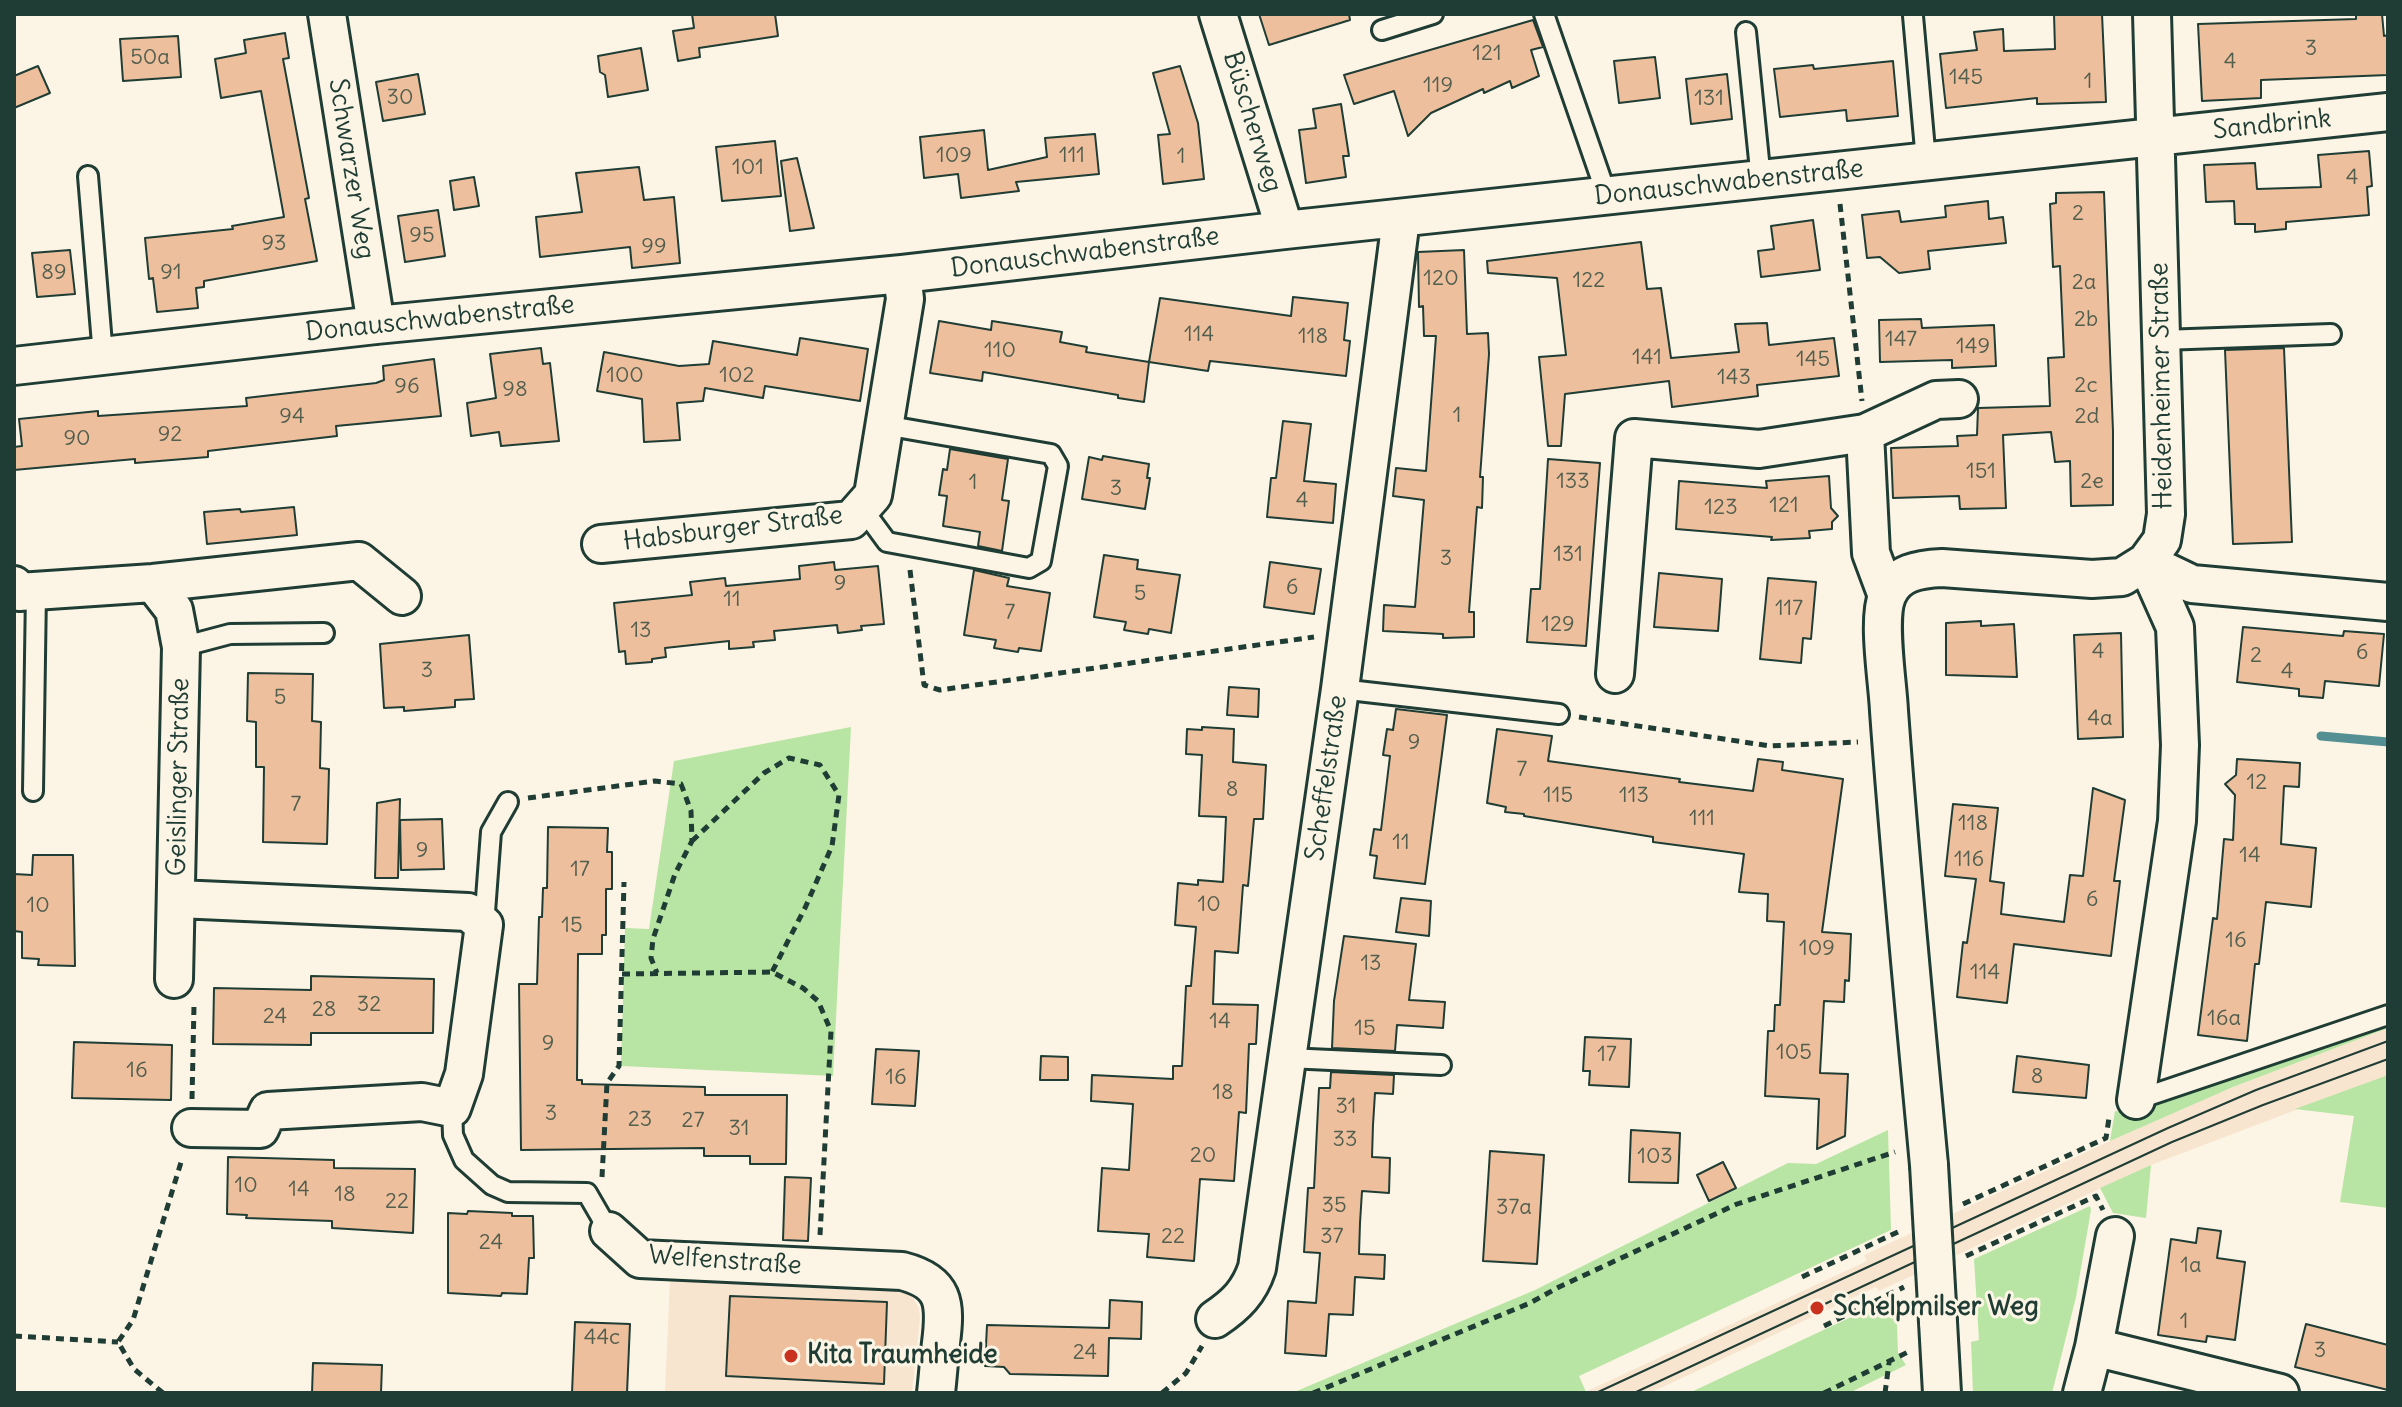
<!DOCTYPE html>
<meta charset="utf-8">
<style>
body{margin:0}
#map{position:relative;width:2402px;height:1407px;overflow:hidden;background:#fcf5e5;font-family:Delius,sans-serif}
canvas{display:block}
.frame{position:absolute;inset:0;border:16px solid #1f3d34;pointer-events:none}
</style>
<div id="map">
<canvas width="2402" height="1407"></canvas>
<div class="frame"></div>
</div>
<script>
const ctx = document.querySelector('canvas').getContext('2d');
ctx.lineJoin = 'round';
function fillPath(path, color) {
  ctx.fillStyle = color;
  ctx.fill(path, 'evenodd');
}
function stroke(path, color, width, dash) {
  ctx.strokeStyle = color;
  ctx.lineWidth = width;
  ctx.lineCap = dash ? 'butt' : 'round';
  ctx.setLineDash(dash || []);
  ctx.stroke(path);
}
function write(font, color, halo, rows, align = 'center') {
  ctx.font = font + ' Delius,sans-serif';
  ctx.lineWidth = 6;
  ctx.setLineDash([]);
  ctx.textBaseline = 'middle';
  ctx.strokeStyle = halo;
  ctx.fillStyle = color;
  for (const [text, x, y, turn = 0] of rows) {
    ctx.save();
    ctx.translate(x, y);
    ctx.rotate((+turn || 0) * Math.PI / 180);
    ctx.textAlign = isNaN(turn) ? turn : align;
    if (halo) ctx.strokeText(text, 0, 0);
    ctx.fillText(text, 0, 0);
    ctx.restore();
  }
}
fillPath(new Path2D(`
 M2388,1028V1075L2151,1165L1879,1291L1876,1287L1650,1393H1583L1867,1261L1864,1255L2110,1141L2233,1087Z
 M670,1279L895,1289L904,1291L913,1298L919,1308L920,1319L912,1393H665Z`), '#f8e5cf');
fillPath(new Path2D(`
 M851,727L833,1076L621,1066L625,928L649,929L674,761Z
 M2388,1023V1028L2233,1087L2110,1141L2115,1111L2150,1114L2153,1104Z
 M2388,1075V1208L2340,1202L2354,1116L2295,1109Z
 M1888,1130L1891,1230L1579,1376L1586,1392L1583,1393H1292L1535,1290L1788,1163L1816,1164Z
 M2151,1165L2146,1218L2113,1213L2100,1188Z
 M2090,1206L2091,1210L2076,1297L2052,1393H1973L1971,1342L1979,1340L1974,1259Z
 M1896,1296L1898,1353L1906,1365L1849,1393H1689Z`), '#b8e5a3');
stroke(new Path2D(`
 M2321,736L2388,742`), '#549093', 9);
const building = new Path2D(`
 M692,14H775L778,36L699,48L700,57L678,61L673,31L694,28Z
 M1259,14H1349L1350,20L1269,45Z
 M2054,14H2102L2106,102L2037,104V98L1946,108L1940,54L1977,50L1974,32L2003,29L2004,51L2055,49Z
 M2356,14H2382L2384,36L2388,35V75L2261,80V98L2202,101L2198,24L2356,19Z
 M1533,20L1543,47L1531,50L1539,76L1512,88L1510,81L1484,93L1483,89L1431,113L1408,136L1394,91L1354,104L1344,75Z
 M285,33L289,58L283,59L309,198L305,199L317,261L204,281V287L196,288L198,308L157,312L153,278L149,279L145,238L233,229L232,226L284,217L261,91L221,98L215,59L246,53L244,40Z
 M178,36L181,77L123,81L120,39Z
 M641,48L648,90L608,97L605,75L600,72L598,56Z
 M1655,57L1660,98L1619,103L1614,61Z
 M1893,61L1898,116L1847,121L1846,110L1780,117L1774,69L1813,65L1814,69Z
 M38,66L50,93L14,108V76Z
 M1180,66L1198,123L1204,179L1163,184L1158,135L1170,134L1153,73Z
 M418,74L425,114L383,121L376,82Z
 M1727,74L1732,119L1691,124L1686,79Z
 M1341,104L1349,156H1343L1346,177L1306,183L1299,130L1316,128L1313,109Z
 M984,130L988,170L1047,157L1045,138L1095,134L1099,174L1016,182L1019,191L961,198L958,174L924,178L920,137Z
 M775,141L781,196L722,201L716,147Z
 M2369,151L2372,186L2367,187L2369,215L2286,222V229L2255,232V224H2235L2234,201L2206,202L2204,165L2255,163L2257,189L2321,187L2318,155Z
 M797,158L814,228L790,231L781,161Z
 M639,167L644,200L674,197L680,263L632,268L630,247L540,257L536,217L582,212L576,173Z
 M474,177L479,206L454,210L450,181Z
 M2104,192L2113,431V505L2071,506L2070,461L2055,462L2051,432L2003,435L2006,508L1960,509L1959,496L1893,498L1891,448L1958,446L1957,436L1977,435L1978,408L2050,406L2048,358L2064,357L2060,266L2053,267L2050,204L2056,203V193Z
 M1988,201L1989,219L2003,217L2006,243L1928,251L1930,269L1899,273L1880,257L1867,258L1862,215L1899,211L1901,222L1946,217L1945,206Z
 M438,210L445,256L405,262L398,216Z
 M1813,220L1820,270L1761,277L1758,251L1774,249L1771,226Z
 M1641,242L1647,289L1661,288L1671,358L1739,352L1735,324L1767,323L1769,345L1834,338L1839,376L1757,385L1758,396L1672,407L1669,381L1565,394L1561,446H1548L1539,357L1566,355L1557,278L1488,273L1487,261Z
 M70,250L75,294L37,297L32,253Z
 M1464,250L1467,334L1488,333L1489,354L1480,477H1483L1482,508L1477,507L1469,612H1474V637L1443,638V634L1383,631L1384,605L1415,607L1424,500L1393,496L1396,468L1426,471L1436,336H1424L1423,306L1419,307L1418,252Z
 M1293,297L1348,303L1344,340L1350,341L1346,376L1210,361L1208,371L1149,362L1160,298L1291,316Z
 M1921,319L1922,328L1994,325L1996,366L1952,368V360L1880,362L1879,320Z
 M939,321L991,330L992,321L1062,332L1060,342L1087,347L1086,352L1149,362L1144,402L1118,398V395L983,372L982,381L930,373Z
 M800,338L868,349L860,401L765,386L763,398L705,388L703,401L677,403L680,440L644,442L642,399L597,391L604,352L679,366L709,364L713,341L797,355Z
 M541,348L543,364L550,363L559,441L501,446L499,432L471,436L467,403L496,398L490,354Z
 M2284,348L2292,542L2233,544L2225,350Z
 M434,359L441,416L336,426L337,436L208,451V457L135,463V459L14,470V447L22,446L19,419L98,411V416L247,406L246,398L376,383L384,380L383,366Z
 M1283,421L1311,424L1304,481L1336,484L1333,523L1267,517L1271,478H1276Z
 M950,449L1008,459L1002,500L1009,501L1002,551L978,546L980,532L943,526L947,496L939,495L943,469L947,470Z
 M1103,456L1149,464L1147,478H1150L1145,509L1082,499L1089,457L1102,460Z
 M1548,459L1600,463L1586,646L1527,642L1531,589H1540Z
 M1829,476L1831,508L1838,516L1832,522V529L1809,531L1810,538L1771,540L1772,537L1676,529L1679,481L1767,488L1766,481Z
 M294,507L297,535L207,544L204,512L240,509L241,512Z
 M1104,555L1138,560L1137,569L1180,575L1171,633L1149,629L1148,634L1124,630L1126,622L1094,617Z
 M834,562L835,570L878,566L884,624L861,626L862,630L838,633L837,625L774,631L775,640L753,642L754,647L729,649V641L665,648L666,657L652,659V662L626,664L625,651L619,652L614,603L692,595L690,582L725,578L726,586L800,579L799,566Z
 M1270,562L1321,569L1314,614L1264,607Z
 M974,570L1009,578L1007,586L1050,593L1041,651L1019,648L1018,652L994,648L996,640L964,635Z
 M1659,573L1722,579L1718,631L1654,627Z
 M1768,578L1816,582L1811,639L1803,638L1801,663L1760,659Z
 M1981,621V626L2014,624L2017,677L1946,675V623Z
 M2243,627L2343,636L2344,631L2384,634L2379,686L2325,681L2323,698L2299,696V689L2237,682Z
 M2121,633L2123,737L2078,739L2074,635Z
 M469,635L474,699L455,700V707L404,711V707L384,708L380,644Z
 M248,673L313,674L312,721L321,722L320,768L329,769L327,844L263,842L264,767H256V722L247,721Z
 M1229,687L1259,689L1258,717L1227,715Z
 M1396,709L1447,715L1425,884L1374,878L1377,856L1370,855L1374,829L1381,830L1390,756L1383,755L1387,729L1393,730Z
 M1202,727L1234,729L1233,762L1266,765L1263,819H1254L1248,886L1243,885L1238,953L1215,951L1213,1004L1258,1005L1256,1044H1249L1246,1113L1239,1112L1234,1181L1200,1179L1194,1261L1147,1257L1149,1234L1098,1231L1102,1168L1129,1170L1133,1104L1091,1101L1092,1075L1173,1079V1066H1182L1186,986H1191L1196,927L1175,925L1178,883L1198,885V880L1223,882L1226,817L1199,816L1202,755L1186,754L1187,729L1202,730Z
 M1497,729L1552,736L1548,761L1680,779L1679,782L1753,791L1758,759L1783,762L1782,770L1843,779L1822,932L1851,934L1849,981L1845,980L1844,1002L1824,1001L1820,1073L1848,1074L1845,1136L1817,1149L1819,1099L1765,1096L1768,1031H1774L1775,1005H1780L1784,922L1767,921L1768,894L1739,892L1744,854L1653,842V837L1524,816V814L1505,812L1506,807L1487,803Z
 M2237,759L2300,763L2299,787L2284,786L2281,844L2316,848L2311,907L2266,902L2259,964H2255L2247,1041L2198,1035L2213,918L2217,919L2224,839L2233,840L2235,795L2225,784L2236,775Z
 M2093,788L2125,800L2114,881H2120L2111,956L2014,944L2007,1003L1957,997L1963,942L1967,943L1976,879L1945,876L1953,804L1998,808L1990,881L2004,883L2001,914L2064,922L2070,875L2083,876Z
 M400,799L398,878H375L377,803Z
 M442,819L444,869L401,870L400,820Z
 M548,827L608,828L607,852H612V889H606V935H602V954H578L577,1080H582V1084L705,1087V1095H787L786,1164H750V1156H704V1148L521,1150L519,984H537L539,917H542L543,888H547Z
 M33,855H73L75,966L38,965L39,959L22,958V932L14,931V874L32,875Z
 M1401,898L1431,901L1429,936L1396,932Z
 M1344,936L1416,944L1409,1000L1445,1002L1443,1028L1397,1025L1395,1051L1332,1048L1334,1001Z
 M311,976L434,979L433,1033H311V1045L213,1044L214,988L311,990Z
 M1585,1037L1631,1039L1629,1087L1589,1085L1590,1071H1583Z
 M74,1042L172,1045L171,1100L72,1098Z
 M876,1049L919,1051L915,1106L872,1104Z
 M1041,1056L1068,1057V1080H1040Z
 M2017,1056L2089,1065L2086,1098L2013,1092Z
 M1331,1072L1394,1075L1393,1094L1375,1093L1373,1125L1372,1157L1390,1158L1389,1193L1362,1191L1360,1223L1359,1254L1385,1255L1384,1279L1355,1277L1353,1315L1329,1314L1326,1356L1285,1353L1288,1301L1316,1303L1320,1253L1304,1252L1308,1188H1314L1319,1088H1330Z
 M1631,1130L1680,1133L1678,1183L1629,1182Z
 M1490,1151L1544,1155L1537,1264L1483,1261Z
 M228,1157L334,1160V1168L415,1169L413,1233L332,1228V1221L246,1218L247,1215L227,1214Z
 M1723,1162L1736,1188L1709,1201L1697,1175Z
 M785,1177L811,1178L808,1241L783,1240Z
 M468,1211L512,1213V1216H533L534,1258H529L527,1294L502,1293L501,1296L448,1293V1213L467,1214Z
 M2198,1228L2221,1231L2217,1258L2245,1262L2235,1340L2207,1336L2206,1342L2158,1335L2171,1239L2196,1243Z
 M730,1296L887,1302L884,1384L726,1376Z
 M1110,1300L1142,1302L1141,1339L1109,1338L1108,1376L1010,1374L1004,1367L985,1366L987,1325L1109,1328Z
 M575,1322L630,1324L627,1393H572Z
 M2306,1324L2388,1345V1390L2295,1367Z
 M313,1363L382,1365L381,1393H312Z`);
fillPath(building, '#edbf9d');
stroke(building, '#1f3d34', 2);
const service = new Path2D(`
 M1544,14L1607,196
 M1913,16L1926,161
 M1382,30L1433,14
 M1746,32L1761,180
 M88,176L103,356
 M2162,340L2331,334
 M862,508L887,542L1029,568L1041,561L1058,466L1051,454L884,425
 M181,647L230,634L324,633
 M1340,689L1559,714
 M33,791L36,591
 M484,925L491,832L508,802
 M1287,1058L1441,1065
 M2136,1100L2388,1015
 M452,1108L453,1135L464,1160L492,1185L508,1192L587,1193L609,1231`);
const minor = new Path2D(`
 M327,14L376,325
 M1218,14L1285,230
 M14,366L376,325L902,274L1285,230L2388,112
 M1865,433L1936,400L1959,399
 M601,544L851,520L873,495L905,299L902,274
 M2146,562L2192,584L2388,602
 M153,583L174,610L181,647L174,979
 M14,585L19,592L153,583L359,561L402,596
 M1615,674L1634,438L1759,449L1865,433L1871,553L1887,596
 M178,899L468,912L484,925L464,1074L452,1108L422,1102L268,1111L260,1129L191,1128
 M2136,1100L2177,821L2180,745L2175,627L2146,562
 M1929,1165C1915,1014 1900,863 1889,711C1888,684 1877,620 1887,596C1896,572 1920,569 1942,568L2092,579L2122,577L2146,562L2162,540L2166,514L2152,14
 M609,1231L640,1259L902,1271C945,1282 946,1303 941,1343C939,1359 938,1376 936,1393
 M1215,1319C1236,1305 1249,1292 1257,1268L1340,689L1401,219
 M1938,1322L1942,1393
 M2094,1347L2280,1393
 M2082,1393L2094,1347L2115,1236`);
stroke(service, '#1f3d34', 24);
stroke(minor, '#1f3d34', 42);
stroke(new Path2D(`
 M1840,204L1862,401
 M910,570L924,685L940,690L1314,637
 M1579,717L1770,746L1858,742
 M528,798L655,781L681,784L691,811L692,841L675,874L653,939L651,958L657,973
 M692,841L764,773L789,758L820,765L839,795L832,846L805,908L772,972
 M622,974L772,972L803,988L818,1001L831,1031L820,1235
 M192,1099L194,1005
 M602,1177L607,1083L619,1066L624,882
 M1963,1204L2106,1138L2109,1118
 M1966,1256L2096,1196L2103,1210
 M1802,1277L1902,1230
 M1824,1326L1904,1287
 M14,1336L118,1342
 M163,1393L134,1369L118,1342L133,1320L182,1159
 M1162,1393L1186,1373L1202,1346
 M1313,1393L1530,1303L1559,1287L1737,1204L1895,1152
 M1824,1393L1910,1351
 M1885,1393L1889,1363`), '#1f3d34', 5, [8, 6]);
stroke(service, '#fcf5e5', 18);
stroke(minor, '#fcf5e5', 36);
stroke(new Path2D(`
 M1596,1393L2168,1128L2256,1090L2388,1041
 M1634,1393L2172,1142L2263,1105L2388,1059`), '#1f3d34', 2);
const minorBridge = new Path2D(`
 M1929,1165L1938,1322`);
stroke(minorBridge, '#1f3d34', 42, []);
stroke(minorBridge, '#fcf5e5', 36);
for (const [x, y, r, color] of [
 [1817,1308,8,"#c8321e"],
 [791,1356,8,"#c8321e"]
]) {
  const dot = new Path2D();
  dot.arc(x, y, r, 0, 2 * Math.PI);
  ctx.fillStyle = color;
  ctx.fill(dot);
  stroke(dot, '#fcf5e5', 3);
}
write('22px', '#525e4e', null, [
 ["3",2311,49],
 ["121",1487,54],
 ["50a",150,58],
 ["4",2230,62],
 ["145",1966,78],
 ["1",2088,82],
 ["119",1438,86],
 ["30",400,98],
 ["131",1709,99],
 ["109",954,156],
 ["111",1072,156],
 ["1",1181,157],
 ["101",748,168],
 ["4",2352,178],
 ["2",2078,214],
 ["95",422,236],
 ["93",274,244],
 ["99",654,247],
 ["89",54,273],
 ["91",171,273],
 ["120",1441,279],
 ["122",1589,281],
 ["2a",2084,283],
 ["2b",2086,320],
 ["114",1199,335],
 ["118",1313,337],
 ["147",1901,340],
 ["149",1973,347],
 ["110",1000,351],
 ["141",1647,358],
 ["145",1813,360],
 ["100",625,376],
 ["102",737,376],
 ["143",1734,378],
 ["2c",2086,386],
 ["96",407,387],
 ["98",515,390],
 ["1",1457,416],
 ["94",292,417],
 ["2d",2087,417],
 ["92",170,435],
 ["90",77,439],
 ["151",1981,472],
 ["133",1573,482],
 ["2e",2092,482],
 ["1",973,483],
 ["3",1116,489],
 ["4",1302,501],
 ["121",1784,506],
 ["123",1721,508],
 ["131",1568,555],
 ["3",1446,559],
 ["9",840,584],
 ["6",1292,588],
 ["5",1140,594],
 ["11",732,600],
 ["117",1789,609],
 ["7",1010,613],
 ["129",1558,625],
 ["13",641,631],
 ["4",2098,652],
 ["6",2362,653],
 ["2",2256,656],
 ["3",427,671],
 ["4",2287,672],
 ["5",280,698],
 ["4a",2100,719],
 ["9",1414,743],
 ["7",1522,770],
 ["12",2257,783],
 ["8",1232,790],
 ["115",1558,796],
 ["113",1634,796],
 ["7",296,805],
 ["111",1702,819],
 ["118",1973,824],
 ["11",1401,843],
 ["9",422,851],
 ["14",2250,856],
 ["116",1969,860],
 ["17",580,870],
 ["6",2092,900],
 ["10",1209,905],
 ["10",38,906],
 ["15",572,926],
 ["16",2236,941],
 ["109",1817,949],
 ["13",1371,964],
 ["114",1985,973],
 ["32",369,1005],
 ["28",324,1010],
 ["24",275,1017],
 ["16a",2224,1019],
 ["14",1220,1022],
 ["15",1365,1029],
 ["9",548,1044],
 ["105",1794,1053],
 ["17",1607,1055],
 ["16",137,1071],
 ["8",2037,1077],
 ["16",896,1078],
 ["18",1223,1093],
 ["31",1346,1107],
 ["3",551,1114],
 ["23",640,1120],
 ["27",693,1121],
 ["31",739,1129],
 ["33",1345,1140],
 ["20",1203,1156],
 ["103",1655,1157],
 ["10",246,1186],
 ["14",299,1190],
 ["18",345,1195],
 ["22",397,1202],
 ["35",1334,1206],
 ["37a",1514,1208],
 ["22",1173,1237],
 ["37",1332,1237],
 ["24",491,1243],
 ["1a",2191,1266],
 ["1",2184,1322],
 ["44c",602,1338],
 ["3",2320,1351],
 ["24",1085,1353]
]);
write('26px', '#1f3d34', '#fcf5e5', [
 ["Büscherweg",1252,122,73],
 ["Sandbrink",2272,125,-6],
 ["Schwarzer Weg",351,169,81],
 ["Donauschwabenstraße",1729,183,-6],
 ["Donauschwabenstraße",1085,253,-7],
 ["Donauschwabenstraße",440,319,-6],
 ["Heidenheimer Straße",2162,386,-91],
 ["Habsburger Straße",733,529,-7],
 ["Geislinger Straße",179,777,-89],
 ["Scheffelstraße",1327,778,-82],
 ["Welfenstraße",725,1261,4]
]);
write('bold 26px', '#1f3d34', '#fcf5e5', [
 ["Schelpmilser Weg",1833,1308],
 ["Kita Traumheide",807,1356]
], 'left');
</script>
